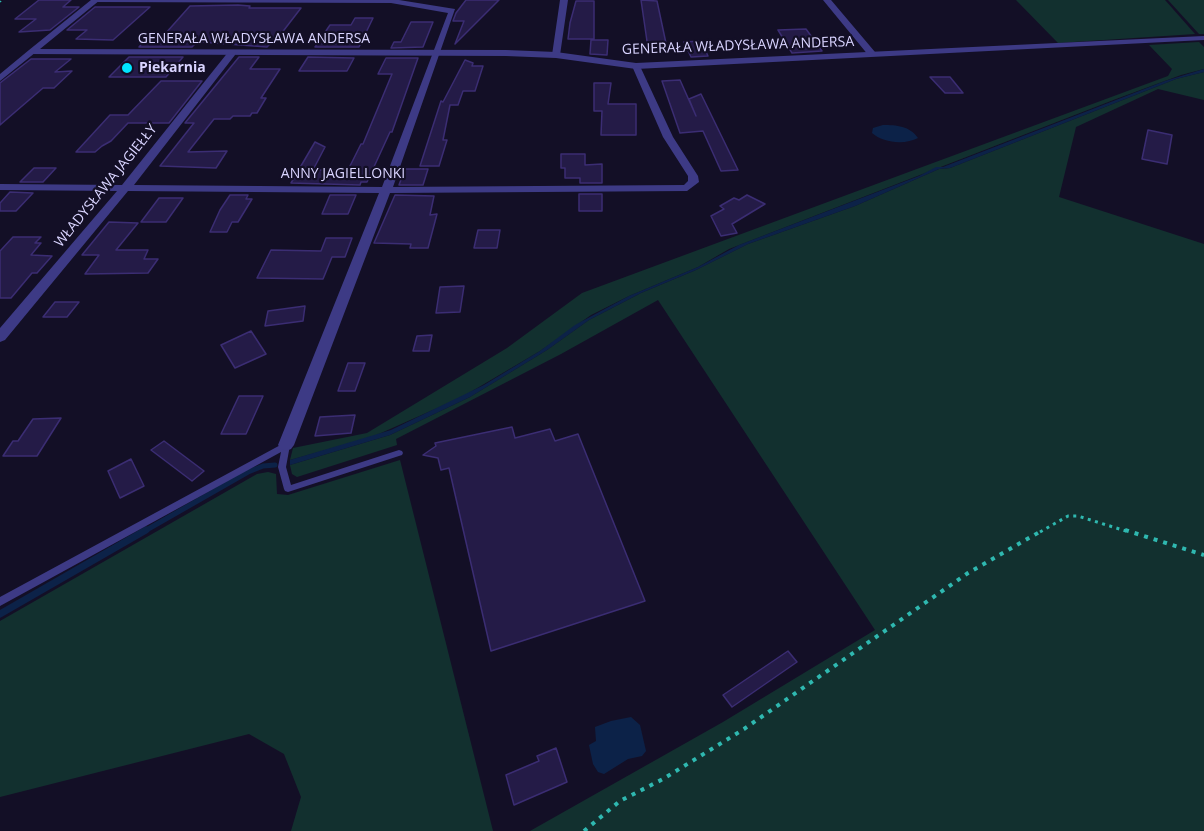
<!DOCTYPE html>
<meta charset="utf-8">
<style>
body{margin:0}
canvas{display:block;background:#130f26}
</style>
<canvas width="1204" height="831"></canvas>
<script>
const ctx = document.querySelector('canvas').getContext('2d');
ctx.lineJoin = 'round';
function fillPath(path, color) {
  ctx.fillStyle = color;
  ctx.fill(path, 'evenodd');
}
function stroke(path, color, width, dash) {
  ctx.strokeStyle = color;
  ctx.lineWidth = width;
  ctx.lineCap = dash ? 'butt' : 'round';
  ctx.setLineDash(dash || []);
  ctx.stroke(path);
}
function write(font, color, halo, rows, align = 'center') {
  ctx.font = font + ' "Open Sans",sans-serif';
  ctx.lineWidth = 4.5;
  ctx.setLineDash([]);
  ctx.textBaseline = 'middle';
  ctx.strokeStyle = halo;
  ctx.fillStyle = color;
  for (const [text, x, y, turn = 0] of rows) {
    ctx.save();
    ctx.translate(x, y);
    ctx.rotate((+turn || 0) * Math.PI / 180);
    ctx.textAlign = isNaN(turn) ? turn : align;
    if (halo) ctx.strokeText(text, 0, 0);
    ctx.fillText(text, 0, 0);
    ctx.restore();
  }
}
fillPath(new Path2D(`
 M1016,0H1165L1195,34L1058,43Z
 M1168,0H1204V34H1199Z
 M1199,42L1204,47V69L1181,75L1116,99L729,249L698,267L629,296L591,315L540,351L462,397L372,437L290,460L293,448L367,433L507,348L582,293L1168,76L1172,69L1149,45Z
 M1204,72V100L1158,89L1076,127L1059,197L1204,244V831H530L723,722L875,630L658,300L561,354L396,439L397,445L297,477L292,474L290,465L390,435L470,397L547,350L589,320L641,293L696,270L748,244L855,206L939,169L950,168L1176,79Z
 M400,460L493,831H291L301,797L284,754L249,734L0,797V621L257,474L268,472L276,474L277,494L288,495Z`), '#12302f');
fillPath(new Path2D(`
 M1204,69V72L1176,79L950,168L939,169L855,206L748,244L696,270L641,293L589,320L547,350L470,397L390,435L290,465V460L391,430L484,385L540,351L575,325L629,296L698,267L739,245L919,176L936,167H943L1165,81Z
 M883,125C896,125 910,126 918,138C905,145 883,143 872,133L873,128Z
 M631,717L640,725L646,751L642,756L628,759L604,774L598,772L593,764L589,745L596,741L595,727L611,721Z`), '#0c2248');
stroke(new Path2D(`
 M143,532L248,472L263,466L275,465`), '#0c2248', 5);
stroke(new Path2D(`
 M0,614L146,530`), '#0c2248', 7);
const building = new Path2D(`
 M39,0H71L63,7H79L50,30L19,32L36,19H15Z
 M466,0H499L455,44L464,21H453L456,13Z
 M641,0L657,1L667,48H648Z
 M576,1H594V39H568L570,23Z
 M238,5L250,6L249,8H301L274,43H271L267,47L201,42L196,43L192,47H139L151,34H165L190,6Z
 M95,7H150L113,40L76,39L87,30H67Z
 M355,18H373L359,47H315L330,25H351Z
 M411,22H433L423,47L391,48L394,42H401Z
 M806,29L822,51L792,53L778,30Z
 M591,40H608L607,55L590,54Z
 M701,41L708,56L691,57L684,42Z
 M129,57H183L166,77H109Z
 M239,57H259L250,69H280L261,98H266L257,113H252L250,116H233L230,119H214L188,152L227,151L216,168L160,166L194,123H185Z
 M308,57L354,58L347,71H299Z
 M386,58H418L392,132H390L367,182H361L360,185L291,183L315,142L325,147L313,170H348L361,144H363L392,74H378Z
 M31,59H71L55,72L72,71L54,88H43L0,125V83Z
 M465,60L473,63L472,66H483L475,91H463L458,105H450L443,140H447L439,166H420L441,101L443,102Z
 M930,77H950L963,93H945Z
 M680,80L696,116L689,99L701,94L738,170L721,171L703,131L680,133L662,81Z
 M161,81H202L169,123H128L111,141L102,146L95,152H76L110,115H128Z
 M594,83H611L608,104H636V135H601L602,111H594Z
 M1148,130L1172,135L1167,164L1142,159Z
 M561,154H585V165L602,164V183H580V178H565V168H561Z
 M34,168H56L43,182H20Z
 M405,169H428L423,185H399Z
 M10,192L33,193L16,211H0V203Z
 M579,194H602V211H579Z
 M230,195H248L246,199H252L238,222H232L227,232H210L220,210Z
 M330,195H356L348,214H322Z
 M395,195L434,196L430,215L437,214L428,248H410L411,244L374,243Z
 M747,195L765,204L732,224L737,233L721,236L711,216L724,209L720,206L734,198L739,200Z
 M159,198H183L166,222H141Z
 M109,222L138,223L116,250H148L144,259H158L148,273L85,274L99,255H82Z
 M478,230H500L497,248H474Z
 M13,237H41L35,243H41L31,255L52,256L37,273H32L11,298H0V251Z
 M326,238H352L345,257H332L323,279L257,278L271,250L321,251Z
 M464,286L460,312L436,313L440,287Z
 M55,302H79L67,317H43Z
 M305,306L303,321L265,326L268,311Z
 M251,331L266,354L235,368L221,345Z
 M432,335L429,351H413L417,336Z
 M348,363H365L355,391H338Z
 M239,396H263L246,434H221Z
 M355,415L351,433L315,436L320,417Z
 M61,418L37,456H3L13,441H18L33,419Z
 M512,427L515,438L550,429L555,441L578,434L645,601L491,651L449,468L441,470L438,458L423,455L436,446L435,443Z
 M164,441L204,471L192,481L151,450Z
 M131,459L144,486L120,498L108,471Z
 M788,651L797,662L732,707L723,695Z
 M556,748L567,782L514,805L506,775L539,761L537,756Z`);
fillPath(building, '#241b47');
stroke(building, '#3b2d73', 1.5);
stroke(new Path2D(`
 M0,2L2,0`), '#2fb8b0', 1.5, [1.5, 2]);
stroke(new Path2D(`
 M1040,532L1068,516H1078L1129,532`), '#2fb8b0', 3, [3, 4.5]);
stroke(new Path2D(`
 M1125,530L1204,555
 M584,831L620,801L663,779L744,729L968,573L1043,530`), '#2fb8b0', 4, [4, 6]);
fillPath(new Path2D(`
 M286,442L289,443L290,445L286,467L291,485L399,450L402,451L403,453L402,455L288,492L285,491L284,489L278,467L281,452L0,606V597Z`), '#3d3a85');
fillPath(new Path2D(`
 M92,0H399L455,9L393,187L684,185L688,181V176L663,137L632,66L639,64L673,137L698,176L699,182L687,191L390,193L294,445L291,449L286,451L281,449L278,445L379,193L128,191L5,340L0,342V328L117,191L0,190V184L122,185L229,51H235V55L134,185L382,187L448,13L391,3L96,2Z
 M560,0H568L560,55L556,58L552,55Z
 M823,0H831L875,52V56H869Z
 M29,50L36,52L0,81V74Z`), '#3d3a85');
fillPath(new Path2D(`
 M91,0H100L40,49L506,50L556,52L636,63L1204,36V40L636,69L556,58L506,56L29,54V50Z`), '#3d3a85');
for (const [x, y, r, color] of [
 [127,68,6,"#00e5ff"]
]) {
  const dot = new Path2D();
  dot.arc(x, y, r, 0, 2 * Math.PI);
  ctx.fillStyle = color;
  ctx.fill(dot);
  stroke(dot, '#130f26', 2);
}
write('14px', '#d9d4ff', '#130f26', [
 ["GENERAŁA WŁADYSŁAWA ANDERSA",254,39],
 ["GENERAŁA WŁADYSŁAWA ANDERSA",738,46,-2],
 ["ANNY JAGIELLONKI",343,174],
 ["WŁADYSŁAWA JAGIEŁŁY",106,186,-51]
]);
write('bold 14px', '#d9d4ff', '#130f26', [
 ["Piekarnia",139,68]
], 'left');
</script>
